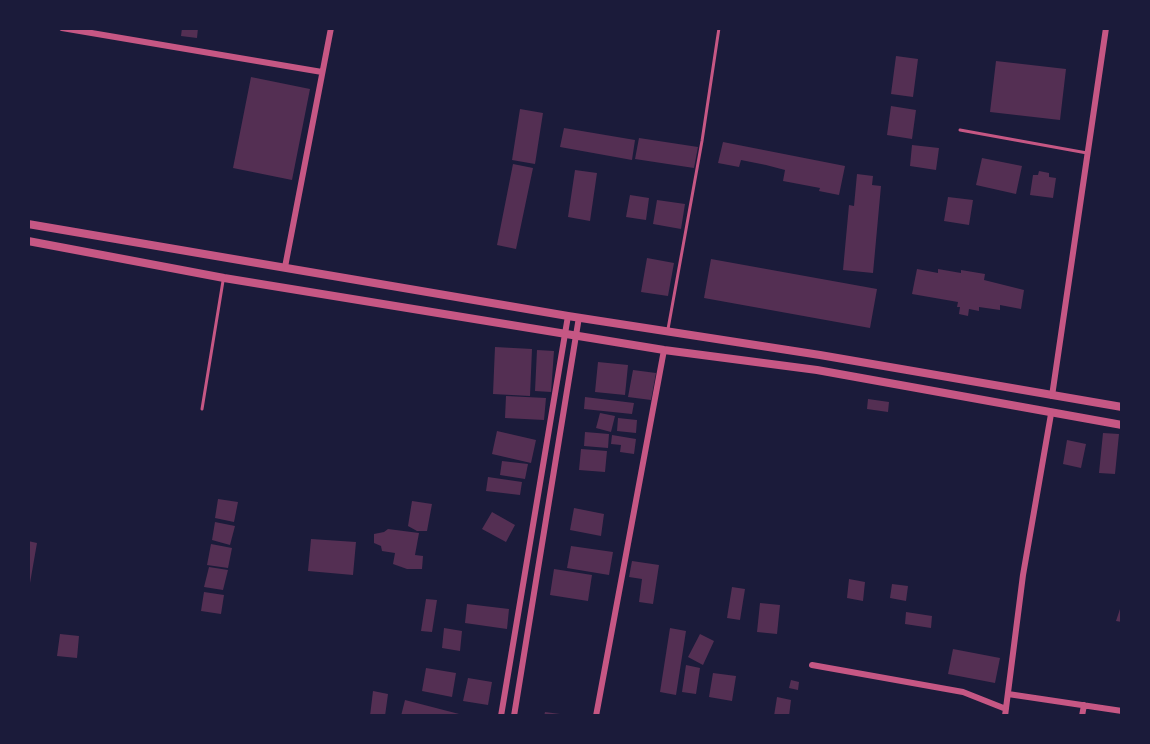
<!DOCTYPE html>
<style>
body{margin:0}
#map{position:relative;width:1150px;height:744px;overflow:hidden;background:#1b1b3a;font-family:"Exo 2",sans-serif}
canvas{display:block}
.frame{position:absolute;inset:0;border:30px solid #1b1b3a;pointer-events:none}
</style>
<div id="map">
<canvas width="1150" height="744"></canvas>
<div class="frame"></div>
</div>
<script>
const ctx = document.querySelector('canvas').getContext('2d');
ctx.lineJoin = 'round';
function fillPath(path, color) {
  ctx.fillStyle = color;
  ctx.fill(path, 'evenodd');
}
function stroke(path, color, width, dash) {
  ctx.strokeStyle = color;
  ctx.lineWidth = width;
  ctx.lineCap = dash ? 'butt' : 'round';
  ctx.setLineDash(dash || []);
  ctx.stroke(path);
}
fillPath(new Path2D(`
 M182,28H198L197,38L181,36Z
 M896,56L918,59L913,97L891,94Z
 M996,61L1066,69L1060,120L990,112Z
 M251,77L310,89L292,180L233,168Z
 M891,106L916,110L912,139L887,135Z
 M520,109L543,113L535,164L512,160Z
 M564,128L635,140L632,160L560,147Z
 M639,138L698,147L694,168L635,159Z
 M723,142L845,166L839,195L819,191L820,188L783,181L785,170L766,165L741,160L739,167L718,163Z
 M912,145L939,148L936,170L910,166Z
 M982,158L1022,166L1016,194L976,185Z
 M513,164L533,168L516,249L497,245Z
 M575,170L597,173L590,221L568,217Z
 M1039,171L1049,173V177L1056,178L1053,198L1030,195L1033,175H1038Z
 M857,174L873,176L872,185L881,186L873,273L843,270L849,205L854,206Z
 M630,195L649,198L646,220L626,217Z
 M948,197L973,200L969,225L944,221Z
 M657,200L685,204L681,229L653,224Z
 M647,258L674,263L668,296L641,292Z
 M711,259L877,289L870,328L704,298Z
 M917,269L938,273V269L961,273V270L985,274L984,280L1024,290L1021,309L1000,305V310L979,307V311L969,309L968,316L959,314L960,307H957L958,302L912,294Z
 M495,347L532,349L530,396L493,394Z
 M537,350L554,351L551,392L535,391Z
 M598,362L628,365L625,395L595,392Z
 M633,370L656,373L651,400L628,397Z
 M506,396L546,398L544,420L505,418Z
 M585,397L634,403L632,414L584,409Z
 M868,399L889,402L888,412L867,409Z
 M600,413L615,416L611,432L596,428Z
 M618,418L637,420L636,433L617,431Z
 M497,431L536,440L531,463L492,454Z
 M585,432L609,434L608,448L584,446Z
 M1103,433L1119,434L1115,474L1099,473Z
 M612,435L636,439L634,454L620,452L621,445L611,444Z
 M1067,440L1086,444L1081,468L1063,464Z
 M581,449L607,451L605,472L579,470Z
 M502,461L528,464L525,479L500,475Z
 M488,477L522,482L520,495L486,491Z
 M218,499L238,502L234,522L215,518Z
 M412,501L432,504L427,531H417L408,526Z
 M574,508L604,514L601,536L570,530Z
 M492,512L515,525L506,542L482,529Z
 M215,522L235,526L230,545L212,540Z
 M388,529L419,533L415,555L423,556L422,569H407L393,564L395,553L382,551L381,546L374,543V534L384,532Z
 M311,539L356,542L353,575L308,571Z
 M28,541L37,543L30,583H28Z
 M211,544L232,548L228,568L207,565Z
 M571,546L613,552L609,575L567,568Z
 M632,561L659,565L653,604L639,602L642,579L629,577Z
 M209,567L228,570L223,590L204,587Z
 M554,569L592,575L588,601L550,595Z
 M849,579L865,582L863,601L847,598Z
 M892,584L908,586L906,601L890,598Z
 M732,587L745,589L740,620L727,618Z
 M204,592L224,595L221,614L201,611Z
 M426,599L437,600L432,632L421,631Z
 M760,603L780,605L777,634L757,632Z
 M1122,603V622L1116,621Z
 M467,604L509,609L507,629L465,623Z
 M906,612L932,616L931,628L905,624Z
 M444,628L462,631L460,651L442,648Z
 M670,628L686,631L676,695L660,692Z
 M60,634L79,636L77,658L57,656Z
 M700,634L714,641L703,665L688,657Z
 M953,649L1000,658L995,683L948,674Z
 M686,665L700,668L696,694L682,692Z
 M426,668L456,673L452,697L422,691Z
 M713,673L736,676L732,701L709,697Z
 M468,678L492,682L488,705L463,701Z
 M791,680L799,682L798,690L789,688Z
 M373,691L388,694L385,716H370Z
 M777,697L791,700L789,716H774Z
 M405,700L463,715V716H401Z
 M545,712L560,714V716H544Z`), '#542f53');
stroke(new Path2D(`
 M960,130L1087,153
 M668,329L702,141L719,28
 M202,409L223,281`), '#c65784', 3);
stroke(new Path2D(`
 M62,28L322,72
 M285,267L331,28
 M1052,396L1106,28
 M812,665L963,692L1006,709
 M1008,694L1122,711
 M501,716L568,316
 M514,716L579,317
 M596,716L664,350
 M1005,716L1023,575L1051,414
 M1082,716L1084,705`), '#c65784', 6);
stroke(new Path2D(`
 M28,224L568,316L820,355L1122,407
 M28,241L224,278L664,350L817,370L1122,425`), '#c65784', 8);
</script>
